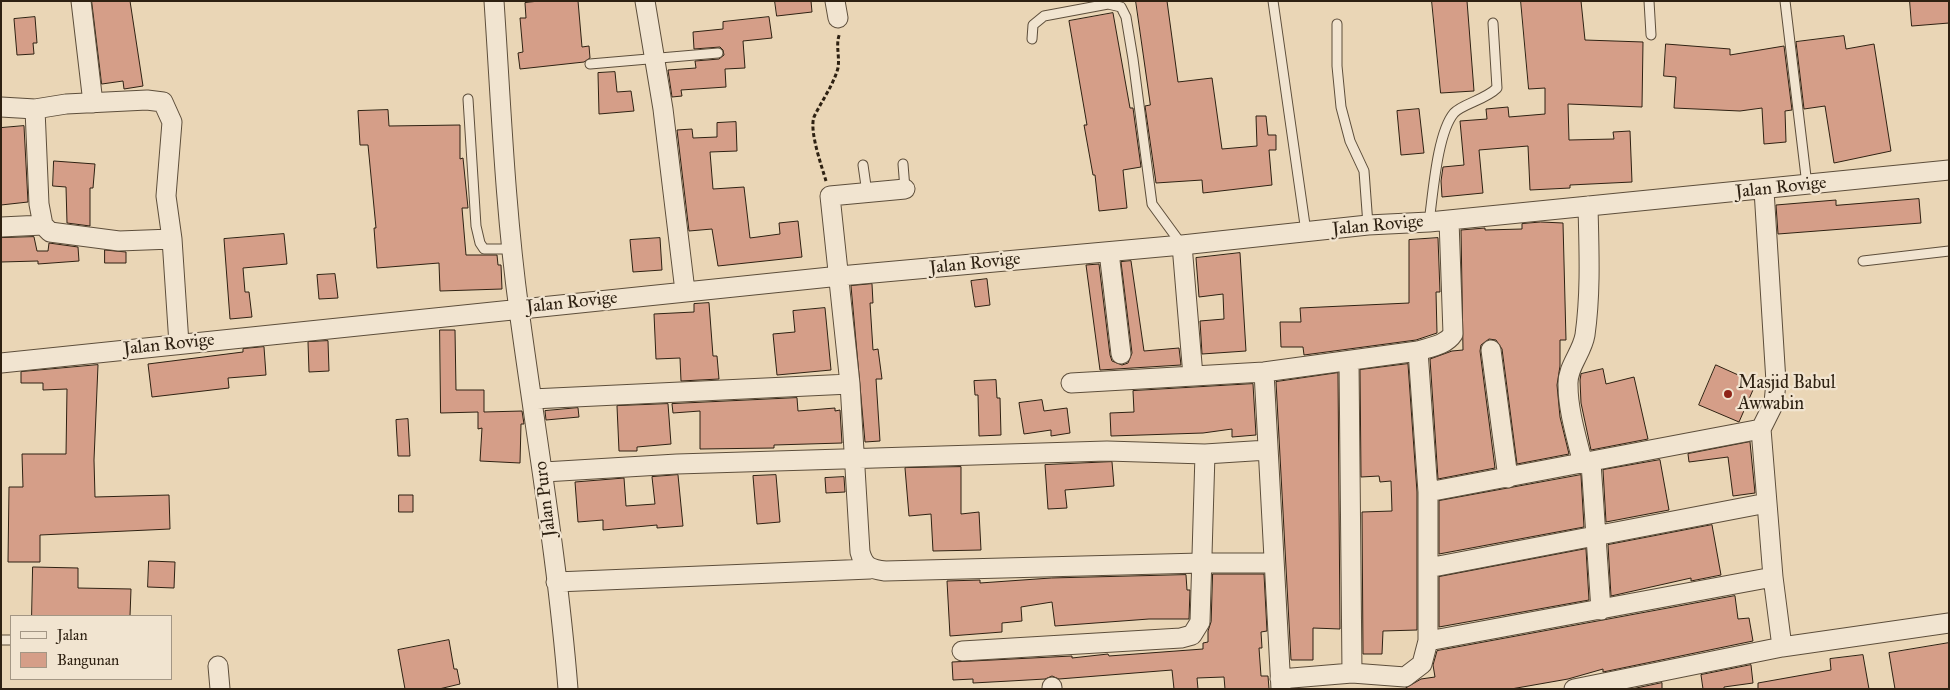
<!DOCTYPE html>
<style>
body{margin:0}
#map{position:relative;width:1950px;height:690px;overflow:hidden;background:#ead6b6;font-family:"IM FELL Great Primer",serif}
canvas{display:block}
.frame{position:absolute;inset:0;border:2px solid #2e2112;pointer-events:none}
.legend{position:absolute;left:10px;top:615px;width:162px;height:65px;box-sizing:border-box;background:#f1e4d0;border:1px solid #a39684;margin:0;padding:6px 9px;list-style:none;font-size:15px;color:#2e2112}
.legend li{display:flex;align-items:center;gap:10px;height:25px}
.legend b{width:25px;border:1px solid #a39684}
</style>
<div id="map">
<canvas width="1950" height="690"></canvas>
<div class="frame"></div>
<ul class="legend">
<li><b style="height:6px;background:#f1e4d0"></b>Jalan</li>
<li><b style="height:14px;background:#d59e88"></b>Bangunan</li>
</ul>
</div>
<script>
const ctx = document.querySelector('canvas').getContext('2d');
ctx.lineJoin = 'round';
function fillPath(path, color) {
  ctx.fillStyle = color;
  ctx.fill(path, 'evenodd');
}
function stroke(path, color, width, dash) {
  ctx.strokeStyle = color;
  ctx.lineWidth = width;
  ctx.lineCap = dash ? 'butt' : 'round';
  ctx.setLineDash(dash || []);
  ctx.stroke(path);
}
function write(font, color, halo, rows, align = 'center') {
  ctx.font = font + ' "IM FELL Great Primer",serif';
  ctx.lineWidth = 4.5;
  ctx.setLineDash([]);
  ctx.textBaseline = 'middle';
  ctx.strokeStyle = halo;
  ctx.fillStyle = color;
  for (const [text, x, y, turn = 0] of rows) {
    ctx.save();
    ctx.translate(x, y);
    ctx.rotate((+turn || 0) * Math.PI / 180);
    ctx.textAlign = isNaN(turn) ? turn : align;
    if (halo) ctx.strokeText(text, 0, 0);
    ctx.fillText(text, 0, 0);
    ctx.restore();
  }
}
const building = new Path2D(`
 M92,1H130L143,86L124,89L123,81L102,84Z
 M539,1H578L582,47L589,46L590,58L584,62L520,69L518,53L523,52L520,18H526L525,3Z
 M775,1H811L812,12L777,16Z
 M1136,1H1167L1178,82L1212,78L1222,149L1257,146L1256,116H1266L1268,135H1276V150H1269L1272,185L1203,193L1202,180L1156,183L1145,106L1150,105Z
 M1432,1H1467L1474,91L1441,93Z
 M1521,1H1581L1585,40L1643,42L1642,107L1568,104L1569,140L1614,139L1613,132L1630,131L1632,182L1570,185V188L1530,190L1528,146L1479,150L1483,193L1442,197L1441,181L1443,167L1464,165L1460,121L1487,119L1486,109L1508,107L1509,117L1545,114V88L1529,89Z
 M1910,1H1949V23L1912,26Z
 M1113,13L1130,108H1133L1141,167L1123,170L1127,208L1099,211L1095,175H1093L1084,125H1087L1069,21Z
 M35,17L37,43H33L34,54L17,55L14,19Z
 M769,17L772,38L743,41L745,68L725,69L726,87L681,90L682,96L672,97L668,70L696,68L695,61L719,59L724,55L723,50L720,47L694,49L693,32L723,29V22Z
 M1844,36L1846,49L1874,44L1891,151L1834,163L1825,106L1804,109L1796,42Z
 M1666,44L1730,49V55L1784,46L1792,110L1785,111L1786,142L1764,144L1762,108L1740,111L1674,108L1676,77L1664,76Z
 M615,72L617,92L631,91L634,111L599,114L598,73Z
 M1419,109L1424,153L1401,155L1397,111Z
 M388,110L389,126L460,125V159L463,158L468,208H462L466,255H497L498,265H501L502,289L440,291L439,263L377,268L374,228H376L368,145H360L358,111Z
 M736,122L737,151L710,152L713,189L744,187L750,238L780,234L779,223L798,221L802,257L718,266L712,229L689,231L677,130L692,129L693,138L717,137V123Z
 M24,126L28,202L1,205V128Z
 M54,161L95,164L93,188H90V226L67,223L66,187L53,186Z
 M1919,199L1921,223L1778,234L1776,205L1836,200V205Z
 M1541,222L1563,223L1566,340H1560V366L1557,385L1560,417L1569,454L1517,464L1502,349L1496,340L1489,339L1481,345L1480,351L1495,468L1438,479L1430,359L1452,351L1463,350L1461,230L1485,228V230L1522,229V224Z
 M284,234L287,264L243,268L245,292H249L252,317L230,319L224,239Z
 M34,237L37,251H48L49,243L78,247L79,261L38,264V261L1,262V238Z
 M660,238L662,270L633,272L630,240Z
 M1438,238L1440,292H1436L1437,333L1416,340L1304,355L1303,347H1281L1280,322H1301L1300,308L1409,303V240Z
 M105,250L126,252V263H105Z
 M1240,253L1246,351L1202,354L1200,321L1224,319L1223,294L1199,297L1196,258Z
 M1131,261L1144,351L1179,348L1181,365L1100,370L1086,265L1099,264L1110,355L1112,361L1122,365L1128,363L1132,353L1121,262Z
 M335,274L338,298L319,299L317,275Z
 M987,279L990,305L975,307L971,281Z
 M872,284L873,303H870L873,350L878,349L882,379H876L880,441L865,442L851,286Z
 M709,303L713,356H717L719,379L681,381L680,358L656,359L654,314L694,312V304Z
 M825,308L831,370L777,375L773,334L795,332L793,311Z
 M440,330H455L456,390H484V412L522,411L524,424H521L520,463L480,461L482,428L478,429V412L441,413Z
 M328,341L329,371L309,372L308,342Z
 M264,347L266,375L228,378L229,388L152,397L148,364L243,352V349Z
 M1408,364L1417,492V630L1383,631L1382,654H1363L1362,512L1392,511L1391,481L1380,482L1379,476L1361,477L1360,370Z
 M98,365L94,460L95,497L169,495L170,529L40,535V562H8L9,487H23L22,454H66L67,389L43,390V383H21V372Z
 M1716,365L1756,383L1739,422L1699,405Z
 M1603,369L1606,384L1634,377L1648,439L1591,450L1581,403L1580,380L1581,374Z
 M1338,373L1340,629L1313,628V660H1291L1276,382Z
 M996,380L997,398H1000L1001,435L979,436L978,395H975L974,381Z
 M1253,384L1256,435L1232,437V429L1203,433L1111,436L1110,413L1134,412L1133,391Z
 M797,398L798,411L835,408V411L840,410L842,443L774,445V448L700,449V411L673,413L672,404Z
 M1042,400L1044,411L1067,408L1070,433L1051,436V430L1024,434L1019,403Z
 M668,404L671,444L637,447V451H619L617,406Z
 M578,408L579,417L546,420L545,411Z
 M408,419L410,456H398L396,420Z
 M1750,442L1755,493L1733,496L1728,457L1689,462L1688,454Z
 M1660,460L1669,510L1606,522L1603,470Z
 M1112,462L1114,486L1065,490L1067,508L1048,509L1045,465Z
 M961,467V514L979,512L981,550L933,551L931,514L909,516L905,468Z
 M678,475L683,526L657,528V525L603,530V520L578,522L575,482L624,478L626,506L655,504L652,477Z
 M776,475L780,522L757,524L753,476Z
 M1581,475L1584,527L1439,554V501Z
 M844,477L845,492L826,493L825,478Z
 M399,495H413V512H399Z
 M1712,525L1721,575L1691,581V578L1611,596L1608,545Z
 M1586,549L1589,600L1439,627V577Z
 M149,561L175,562L174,588L148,587Z
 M33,567L78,568V588L131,589L130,616H32Z
 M1213,574H1264L1267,631L1261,632L1262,648H1259L1261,676H1268L1269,689H1225L1224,677L1197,678L1198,689H1174L1172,670L1059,679L1052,676L1045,679L1010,681L973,683V679L953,680L952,662L1072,656V658L1108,654L1109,656L1203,649V643L1208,642V631L1211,622Z
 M1186,575L1187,590H1190L1189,619H1149L1055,626L1052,602L1021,607L1022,621L1002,623V632L950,636L947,581L980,580V583L1051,578Z
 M1735,596L1738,619L1749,618L1753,641L1603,672V669L1568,679L1511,689H1404L1421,679L1435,677L1433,665L1437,651Z
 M449,640L454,669H457L460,684L439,689H405L398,650Z
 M1949,643V689H1895L1889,653Z
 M1863,655L1869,689H1758V683L1831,670L1830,659Z
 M1751,665L1753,683L1724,687V689H1703L1701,675Z
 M1662,683V689H1632Z`);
fillPath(building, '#d59e88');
stroke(building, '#2e2112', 1);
const lane = new Path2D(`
 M1273,1L1306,232
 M1649,1L1651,35
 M1785,1L1807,185
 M1337,24V66L1341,107L1350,141L1364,171L1368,225
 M1032,39L1033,25L1044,16L1108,4L1121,7L1126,17L1133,59L1152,204L1182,245
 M590,64L718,53
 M468,99L476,226L480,243L484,249H512
 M903,164L905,189
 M863,165L867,193
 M1429,222C1433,195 1437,133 1454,113C1462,104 1485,100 1497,88L1493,23
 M1863,261L1949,251
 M1,640H11`);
const street = new Path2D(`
 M81,1L93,103
 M494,1C501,104 505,208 519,310C536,436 558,562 568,689
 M645,1L663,109L685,291
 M835,1L838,18
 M1,107L35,109L66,104L147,100L163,102L172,122L166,196L172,239L179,344
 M35,109L39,204L43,225L50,232L119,241L172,239
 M905,189L830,196L850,384L860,552C864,567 870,569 885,571L1201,563H1274
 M1,227L43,225
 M1182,245L1193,376
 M1109,252L1121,354
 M1491,350L1508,478
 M1349,361L1352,673
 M1,363L840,276L1182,245L1368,225L1429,222L1949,170
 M1264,372L1281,689
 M1071,383L1264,372L1418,351C1431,347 1446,345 1453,334L1449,220
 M532,399L850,384
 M1761,429L1774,403L1776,382L1764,190
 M1591,463L1601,610
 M1583,464C1577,439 1568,411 1568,385C1567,367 1582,353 1585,335C1591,292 1589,249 1588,206
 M544,472L677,464L1107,451L1205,454L1268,450
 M1428,492L1761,429L1773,577L1782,647
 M1428,568L1767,503
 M556,582L870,569
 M1428,641L1773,577
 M962,651L1181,638L1192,635L1200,622L1205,454
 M218,666L220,689
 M1280,679L1352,673L1405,677L1422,664L1428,641V492L1418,351
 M1052,687V689
 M1574,689L1782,647L1949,623`);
stroke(lane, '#5d4e3b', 11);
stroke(street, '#5d4e3b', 21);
stroke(new Path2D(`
 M826,181C822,167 809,131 814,117C822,100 833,86 838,68C840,56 835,44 840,33`), '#2e2112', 3, [4, 2.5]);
stroke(lane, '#f1e4d0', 9);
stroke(street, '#f1e4d0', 19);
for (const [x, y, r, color] of [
 [1728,394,5,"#8f2418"]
]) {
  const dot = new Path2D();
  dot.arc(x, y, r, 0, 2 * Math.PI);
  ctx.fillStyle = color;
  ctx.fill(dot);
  stroke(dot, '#f1e4d0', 2);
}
write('18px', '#2e2112', '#f1e4d0', [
 ["Jalan Rovige",1781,188,-6],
 ["Jalan Rovige",1378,226,-5],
 ["Jalan Rovige",975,264,-6],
 ["Jalan Rovige",572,303,-6],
 ["Jalan Rovige",169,345,-6],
 ["Jalan Puro",546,499,-97]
]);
write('18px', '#2e2112', '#f1e4d0', [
 ["Masjid Babul",1738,384],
 ["Awwabin",1738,405]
], 'left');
</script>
